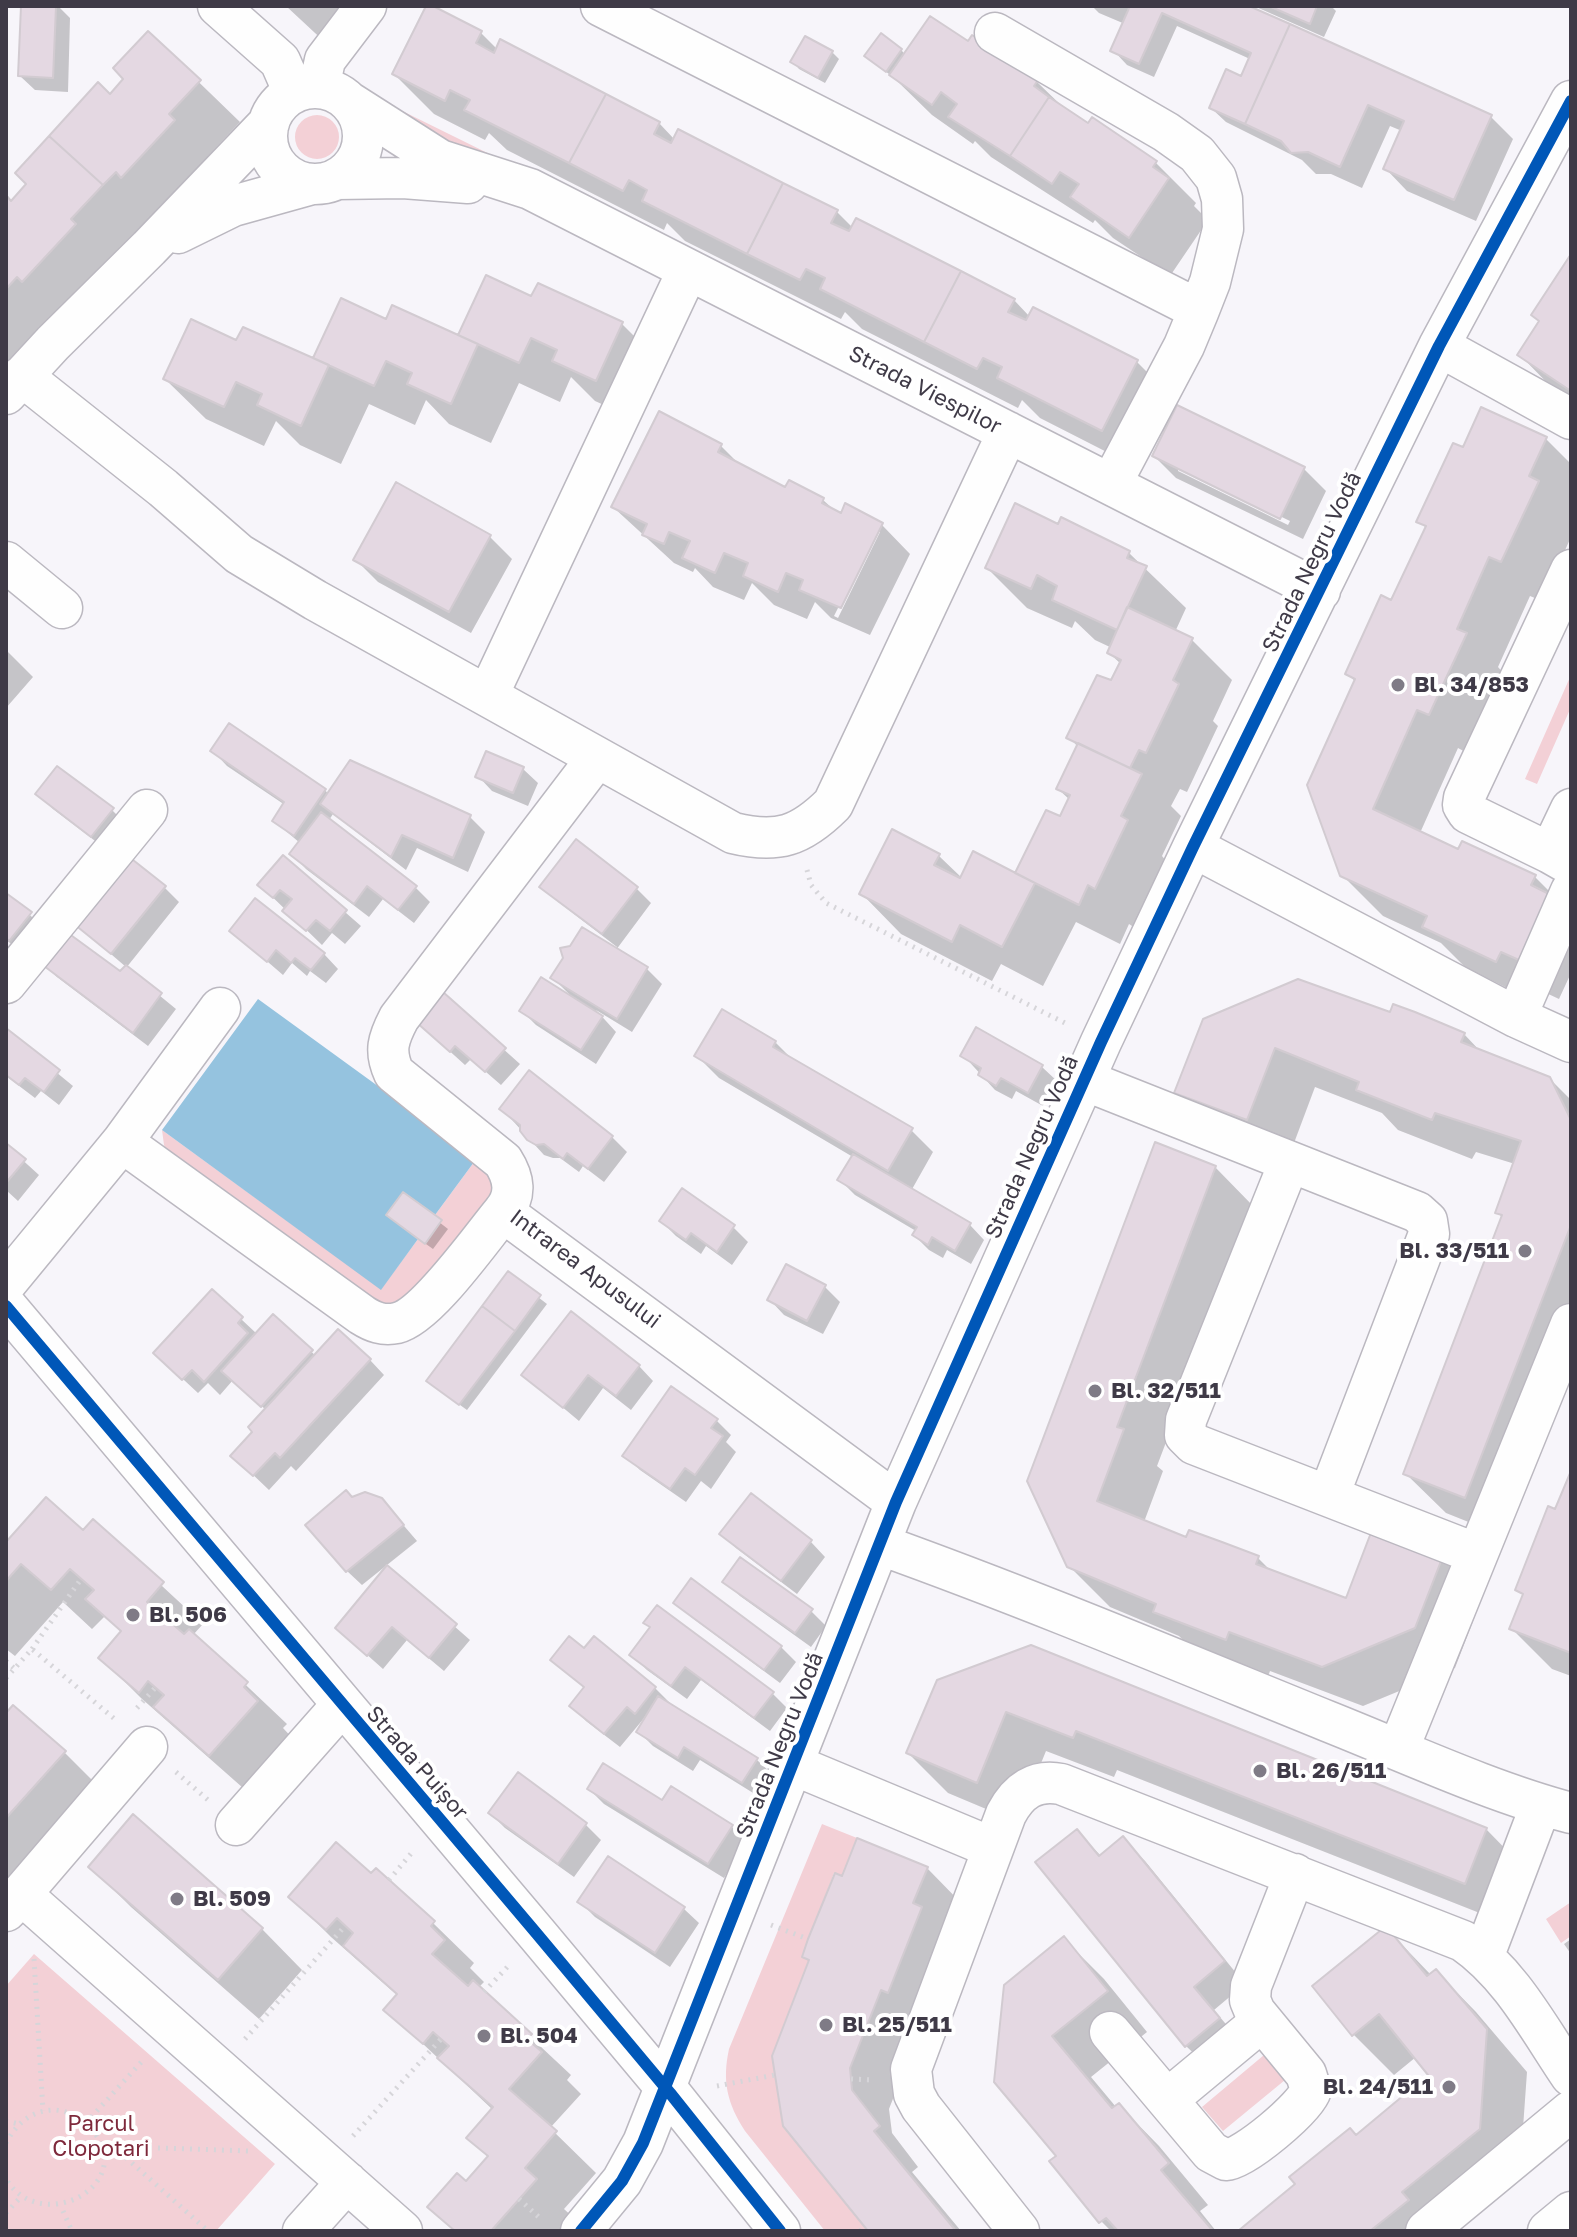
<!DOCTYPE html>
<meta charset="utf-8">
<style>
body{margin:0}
#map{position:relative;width:1577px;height:2237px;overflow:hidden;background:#f7f5fa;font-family:"Golos Text",sans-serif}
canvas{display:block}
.frame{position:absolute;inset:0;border:8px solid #3f3a47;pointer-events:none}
</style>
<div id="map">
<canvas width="1577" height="2237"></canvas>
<div class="frame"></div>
</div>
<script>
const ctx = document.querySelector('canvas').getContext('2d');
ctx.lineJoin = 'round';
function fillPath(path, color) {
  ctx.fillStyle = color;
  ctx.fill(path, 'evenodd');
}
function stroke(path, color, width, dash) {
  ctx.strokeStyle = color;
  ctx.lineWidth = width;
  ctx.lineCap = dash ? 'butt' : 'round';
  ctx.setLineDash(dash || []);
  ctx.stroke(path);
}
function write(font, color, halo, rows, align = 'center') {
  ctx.font = font + ' "Golos Text",sans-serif';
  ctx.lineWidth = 8;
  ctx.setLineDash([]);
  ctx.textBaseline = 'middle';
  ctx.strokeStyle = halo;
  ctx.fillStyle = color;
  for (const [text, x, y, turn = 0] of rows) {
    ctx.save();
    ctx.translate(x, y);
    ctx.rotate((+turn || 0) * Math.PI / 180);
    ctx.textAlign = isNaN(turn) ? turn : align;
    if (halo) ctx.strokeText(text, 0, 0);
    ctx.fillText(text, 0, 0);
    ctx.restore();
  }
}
fillPath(new Path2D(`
 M376,98L530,174L480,163Z
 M295 137a22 22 0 1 1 44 0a22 22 0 1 1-44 0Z
 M1571,675V707L1537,784L1525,779Z
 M162,1130L381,1289L418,1239L426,1243L442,1221L435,1215L477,1158L496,1183L490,1198C471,1223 421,1296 393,1304C388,1305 380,1305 374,1305L170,1160L164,1145Z
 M822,1824L857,1838L842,1876L834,1873L802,1957L809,1960L772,2056L783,2126L868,2231H825L745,2131C727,2103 722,2081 729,2049Z
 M1571,1902V1936L1561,1943L1546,1919Z
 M34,1954L275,2164L216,2231H6V1986Z
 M1264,2055L1285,2080L1223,2131L1202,2107Z`), '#f3d0d6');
fillPath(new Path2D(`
 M258,999L477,1158L435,1215L403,1192L386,1215L418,1239L381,1290L162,1130Z`), '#95c3df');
fillPath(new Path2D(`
 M23,6H58L70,18L68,92L35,90L20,76Z
 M286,6H376L329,46Z
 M1092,6H1244L1491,117L1513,139L1476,221L1407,191L1385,168L1402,131L1390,126L1362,188L1331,174H1316L1302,160L1226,122L1211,108L1242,78L1250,59L1177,26L1154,77L1127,65L1113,50L1125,24L1099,13Z
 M1254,6H1331L1336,11L1324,37Z
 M148,33L240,122L208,156L214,162L157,211L110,261L6,385V198L11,203L126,79Z
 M481,33L497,49L659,123L675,140L837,212L853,228L1014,300L1030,317L1137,362L1177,402L1175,406L1304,469L1326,491L1303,539L1176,478L1154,456L1165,434L1162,432L1142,470L1040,418L1022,400L1018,408L862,329L845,312L841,319L685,241L667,223L664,230L507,150L489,133L485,140L434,114L394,74ZM1178,467L1290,521L1288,525L1178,471Z
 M973,38L1037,82L1066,110L1156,163L1196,203L1194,206L1208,220L1170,276L1113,238L1095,220L1093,223L991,157L975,141L973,144L932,115L894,78L866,56L901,50L906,55L969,44Z
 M832,52L839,59L825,83L799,69L793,62Z
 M1571,258V402L1559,395L1519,354L1541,322Z
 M532,299L622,324L662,364L637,420L595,401L571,377L560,402L519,383L491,443L449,424L426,400L415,425L369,404L341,464L300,445L276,421L264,446L206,419L165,379L237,343L314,361L387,322L459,338Z
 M1546,439L1571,464V537L1542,601L1530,596L1498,667L1506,676L1469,754L1458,748L1420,833L1459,851L1534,876L1571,913V973L1559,999L1542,991L1523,996L1465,967L1441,943L1383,916L1342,875L1356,682L1347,674L1392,602L1427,529L1419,521L1464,450Z
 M721,446L742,467L785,490L823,500L841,516L882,525L910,554L870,635L831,618L815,602L807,619L774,605L752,583L744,600L713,587L695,568L693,572L674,563L613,507ZM876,532H880L838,618L834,616Z
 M1059,527L1129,553L1186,608L1175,632L1192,640L1232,680L1213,721L1218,726L1187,792L1180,789L1171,806L1181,816L1162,856L1167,862L1135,928L1129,924L1120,944L1076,922L1043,986L1001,964L992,981L901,934L861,893L939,856L962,878L1016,876L1061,818L1070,800L1058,789L1078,747L1069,737L1112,683L1121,664L1109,653L1112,648L1095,640L1075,621L1072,628L1027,608L987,568Z
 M490,537L512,559L471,633L378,582L356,560Z
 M6,650L33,677L6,708Z
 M213,751L325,790L329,795L470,817L485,832L468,872L417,848L406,870L333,814L329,820L415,887L430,902L414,923L383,899L369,917L306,869L292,854L300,843L274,821L285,805L227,766Z
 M523,769L538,783L528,806L492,791L478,776Z
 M38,794L112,810L127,825L107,850L53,809Z
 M283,858L361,926L345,944L332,933L322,945L260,885Z
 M164,887L179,902L126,968L176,1009L148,1046L57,977L42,963L120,974L126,967L76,924Z
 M542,887L637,889L651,903L616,950L647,969L662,984L632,1032L596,1010L616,1032L596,1064L536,1025L522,1011L571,996L553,978L617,947L557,901Z
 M6,895L45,928L25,954L6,940Z
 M232,931L324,954L338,969L326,983L310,971L307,976L292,963L283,975Z
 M443,995L520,1064L501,1085L471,1059L465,1065L434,1037Z
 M1391,1015L1464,1034L1481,1052L1549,1078L1571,1100V1368L1506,1537L1446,1513L1405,1473L1503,1218L1497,1212L1515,1164L1476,1152L1472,1159L1398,1130L1382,1113L1315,1087L1288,1159L1217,1133L1176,1092L1204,1021Z
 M977,1030L1042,1067L1057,1081L1043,1106L1016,1091L1012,1099L995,1090L963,1055Z
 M6,1031L73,1086L59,1105L41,1091L35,1098L6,1076Z
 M775,1042L794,1061L911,1130L933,1152L911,1191L970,1225L984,1240L971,1264L947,1250L943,1258L929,1250L914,1235L916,1231L855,1195L840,1180L853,1157L719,1078L697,1056Z
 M530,1073L612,1137L627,1152L604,1182L583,1166L579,1172L560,1158H553L544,1155L502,1109Z
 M6,1145L39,1175L18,1201L6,1190Z
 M1215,1167L1255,1208L1157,1466L1163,1471L1144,1522L1188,1540L1258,1558L1271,1571L1348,1600L1442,1558L1482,1598L1455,1668L1363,1706L1270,1671L1267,1679L1195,1652L1179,1636L1110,1607L1069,1566L1029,1481Z
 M403,1194L448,1229L433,1249L395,1222Z
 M661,1221L733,1227L748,1242L732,1265L706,1246L701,1254L676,1236Z
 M508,1274L547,1304L467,1410L435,1387Z
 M825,1287L840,1302L823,1334L784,1315L770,1300Z
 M273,1317L316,1356L370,1360L384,1375L296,1471L291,1466L269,1490L248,1470L255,1432L266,1410L233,1380L220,1395L208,1383L198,1393L171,1368L241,1319L257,1334Z
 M639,1366L653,1381L631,1410L603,1388L579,1421L524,1375Z
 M717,1421L731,1435L726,1442L736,1452L711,1489L701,1481L686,1502L640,1470L625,1455Z
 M1571,1476V1676L1552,1669L1511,1628L1524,1596L1517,1590L1557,1512Z
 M366,1494L381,1499L417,1541L362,1585L347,1571L352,1499Z
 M751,1496L811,1542L825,1557L797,1594L736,1548L722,1534Z
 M93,1522L203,1624L193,1635L287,1724L283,1728L297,1743L251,1795L141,1698L101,1658L122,1633L105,1616L92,1629L63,1602L15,1656L6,1649V1545L83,1533Z
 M388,1568L470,1640L444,1671L407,1640L383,1669L337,1628Z
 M725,1581L811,1611L826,1626L811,1647L740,1596Z
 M676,1602L781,1647L796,1662L780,1683L691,1617Z
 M652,1628L772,1693L787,1708L770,1731L701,1680L687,1699L647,1670L632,1655Z
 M594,1639L655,1688L670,1703L668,1705L757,1760L772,1774L758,1796L700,1760L693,1771L653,1746L639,1732L647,1719L645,1717L620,1747L586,1721L572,1706L585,1689L553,1659L584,1651Z
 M938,1681L1486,1829L1526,1870L1505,1923L1117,1770L1114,1777L1046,1751L1017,1822L948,1793L908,1753Z
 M6,1716L64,1752L104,1792L6,1904Z
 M518,1775L586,1825L601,1840L574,1877L505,1828L490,1813Z
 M589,1789L663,1803L732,1827L746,1841L724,1878L604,1804Z
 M1077,1831L1101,1856L1122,1839L1145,1861L1245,1984L1214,2010L1241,2042L1209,2068L1186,2046L1038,1863Z
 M91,1867L262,1929L302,1970L259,2019L131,1907Z
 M927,1868L967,1909L889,2109L892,2133L918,2167L912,2172L961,2231H871L810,1963L804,1956L843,1879Z
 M371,1876L433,1923L474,1963L470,1968L484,1982L478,1988L571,2075L567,2080L581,2094L550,2128L596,2173L564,2209L576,2220L566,2231H454L430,2207L466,2184L489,2158L469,2138L493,2110L386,2009L398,1996L331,1937L291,1897Z
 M580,1902L684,1909L699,1923L670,1967L595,1917Z
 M1386,1928L1431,1975L1436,1971L1476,2012L1527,2072L1520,2170L1444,2231H1241L1431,2075L1416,2057L1394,2075L1354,2035Z
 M1064,1939L1104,1979L1147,2032L1091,2077L1116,2107L1119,2105L1159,2146L1208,2205L1200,2211L1216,2231H1111L1101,2221L1058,2156L996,2081Z
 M1571,1939V1954L1564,1944Z`), '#0003');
const building = new Path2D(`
 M21,6H56L53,78L18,76Z
 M426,6H433L482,31L476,43L494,53L500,39L606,94L569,163L464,110L470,100L450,90L445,101L392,74Z
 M1130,6H1249L1290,24L1245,124L1209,108L1226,69L1241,76L1251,53L1162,13L1139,64L1110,51Z
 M1269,6H1317L1310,24Z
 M930,16L968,41L972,35L1038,80L1034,86L1049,97L1010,156L948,117L957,104L941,92L932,105L889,75Z
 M1290,24L1492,115L1454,200L1383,169L1404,121L1368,105L1340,167L1308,152L1291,153L1281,141L1245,124Z
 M148,31L201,80L169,114L175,120L121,178L116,172L103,185L49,136L98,82L110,94L123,79L113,68Z
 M881,33L902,49L886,72L864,56Z
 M805,36L833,51L818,78L790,62Z
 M606,94L660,122L654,134L671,143L678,129L783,183L747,254L642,201L647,190L629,180L623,191L569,163Z
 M1049,97L1088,123L1092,117L1157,161L1153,167L1169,178L1129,238L1070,197L1079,184L1060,172L1052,184L1010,156Z
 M49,136L103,185L71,219L76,224L22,282L17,277L6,289V195L11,201L26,184L15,173Z
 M783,183L838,210L831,223L849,231L856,218L961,271L924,342L820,289L825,278L806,269L800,280L747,254Z
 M1571,254V391L1517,355L1539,321L1531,315Z
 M961,271L1015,299L1008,312L1026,320L1033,307L1138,360L1102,431L997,378L1002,367L983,358L977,369L924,342Z
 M486,275L531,296L538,283L623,322L596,381L552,361L557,350L531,338L519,363L458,335Z
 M341,298L386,319L392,305L478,344L451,404L407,384L412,373L386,361L374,386L313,358Z
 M191,319L236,340L243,327L329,365L301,426L257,405L262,394L236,382L224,407L163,379Z
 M1177,405L1305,467L1280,519L1152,456Z
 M1481,407L1547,437L1529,476L1539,481L1501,562L1489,557L1457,629L1467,633L1440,691L1429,715L1417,710L1373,809L1458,849L1462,841L1536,875L1531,885L1549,894L1519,960L1501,952L1496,962L1422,927L1427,916L1340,876L1307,785L1355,679L1345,674L1381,595L1391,600L1426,526L1416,522L1453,443L1463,447Z
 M659,411L722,444L718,452L785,487L789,480L824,498L822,503L841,513L845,503L883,523L841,608L799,590L803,580L786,573L778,592L743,576L748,563L724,553L715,573L682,558L690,541L669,532L664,544L642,535L647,524L611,507Z
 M396,482L491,535L449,612L353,560Z
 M1015,503L1058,524L1061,517L1130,551L1127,558L1147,566L1117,630L1052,600L1057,586L1037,575L1031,589L985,568Z
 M1127,607L1193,638L1173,680L1179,684L1146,753L1139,750L1130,768L1066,738L1097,675L1111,680L1121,660L1107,653Z
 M229,723L326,789L294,836L272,821L284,802L210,751Z
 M1078,743L1142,774L1121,816L1128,820L1095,889L1088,885L1079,905L1015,873L1046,810L1060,816L1070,795L1056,789Z
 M486,751L524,767L513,793L475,777Z
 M350,760L471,815L453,858L402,835L391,857L320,804Z
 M57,766L114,808L91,837L35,794Z
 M321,812L417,886L398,910L367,886L354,904L289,854Z
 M892,829L940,854L934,865L960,878L973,851L1035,883L1002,947L960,925L952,942L859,894Z
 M576,839L638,887L602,934L539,887Z
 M283,855L347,910L330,931L316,920L306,931L282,911L292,899L280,890L273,898L257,885Z
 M128,856L166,886L111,954L74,924Z
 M6,893L32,912L9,941L6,938Z
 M255,898L325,953L311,970L295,958L291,963L276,950L267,962L229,931Z
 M582,927L648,967L617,1019L550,978L563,958L560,948L570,946Z
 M64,930L120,971L126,965L162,993L133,1033L40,963Z
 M541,977L603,1016L581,1050L519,1011Z
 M1298,979L1390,1012L1393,1004L1415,1012L1465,1033L1461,1042L1550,1077L1571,1120V1225L1465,1498L1403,1474L1502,1215L1495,1213L1521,1141L1435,1113L1432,1120L1356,1090L1359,1082L1275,1048L1247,1120L1174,1093L1203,1019Z
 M443,992L506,1048L485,1072L455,1046L450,1052L416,1022Z
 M722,1009L776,1041L773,1047L913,1128L888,1171L694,1056Z
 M976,1027L1043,1065L1028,1093L1001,1078L996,1086L978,1075L981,1068L960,1056Z
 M6,1028L60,1070L44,1092L25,1078L19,1085L6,1075Z
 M529,1070L613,1136L588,1169L567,1153L563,1159L544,1144L536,1145L527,1140L520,1131V1125L499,1109Z
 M1155,1142L1216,1166L1117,1427L1124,1429L1097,1501L1186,1537L1189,1530L1222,1542L1259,1556L1256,1564L1346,1598L1372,1530L1443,1556L1415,1628L1322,1667L1229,1632L1226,1640L1153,1612L1156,1604L1067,1567L1027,1481Z
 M6,1143L26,1159L6,1183Z
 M853,1154L971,1223L955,1251L932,1237L928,1245L912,1235L917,1227L837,1180Z
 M682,1188L735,1225L717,1252L691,1233L686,1240L659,1221Z
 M403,1192L442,1220L425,1244L386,1215Z
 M786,1264L826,1285L807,1321L767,1300Z
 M508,1271L541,1295L515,1331L482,1306Z
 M212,1289L243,1317L238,1323L248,1333L204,1382L192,1370L182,1380L153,1353Z
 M482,1306L515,1331L459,1405L426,1381Z
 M571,1311L640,1365L616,1396L588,1375L563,1408L521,1375Z
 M273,1314L313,1350L261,1407L221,1371Z
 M338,1329L371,1359L280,1458L275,1453L253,1476L230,1456L252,1432L248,1427Z
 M671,1386L718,1419L711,1428L723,1436L695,1475L685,1468L670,1489L622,1456Z
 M1571,1471V1653L1509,1629L1523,1594L1515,1590L1548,1506L1555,1509Z
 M346,1490L352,1497L365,1492L382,1498L404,1525L346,1572L305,1525Z
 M751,1493L812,1540L781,1581L719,1534Z
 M46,1497L83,1530L93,1519L164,1582L147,1602L184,1634L189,1629L248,1682L244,1687L258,1701L209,1756L153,1707L164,1695L148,1681L139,1693L98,1658L121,1631L85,1599L94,1590L70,1569L51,1590L21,1564L6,1581V1542Z
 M740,1557L813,1609L795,1633L722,1582Z
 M387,1565L457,1624L429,1658L392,1627L367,1656L335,1628Z
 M691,1578L782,1646L764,1670L673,1603Z
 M657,1605L774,1692L754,1718L685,1667L671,1686L629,1655L650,1627L643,1623Z
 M569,1636L584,1648L594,1636L656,1687L635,1714L627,1707L604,1734L569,1706L584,1687L550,1660Z
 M1031,1645L1487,1828L1465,1884L1076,1731L1073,1738L1006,1712L977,1783L906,1753L937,1680Z
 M658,1696L758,1758L742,1783L684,1747L678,1758L636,1732Z
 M13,1705L66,1751L6,1818V1713Z
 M603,1763L662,1800L671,1786L733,1825L708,1864L587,1789Z
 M518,1772L587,1823L558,1864L488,1813Z
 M133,1814L263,1928L218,1980L88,1867Z
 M1077,1829L1099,1856L1123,1836L1225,1961L1194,1987L1220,2018L1185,2047L1035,1862Z
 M857,1838L928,1867L913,1903L922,1907L888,1993L881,1990L850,2068L852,2090L880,2126L874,2131L956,2231H868L783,2126L772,2056L809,1960L802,1957L808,1939L835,1873L842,1876Z
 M336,1842L371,1873L376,1868L435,1921L431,1926L445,1940L432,1954L468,1986L473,1980L532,2034L527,2039L542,2052L509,2089L557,2131L525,2168L537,2179L491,2231H455L427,2207L457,2173L466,2181L488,2156L466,2138L493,2107L437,2058L449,2046L433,2032L423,2044L383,2010L397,1994L343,1946L353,1933L337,1918L326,1930L288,1897Z
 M608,1856L685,1907L655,1953L577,1902Z
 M1386,1926L1427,1976L1436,1969L1487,2029L1480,2129L1402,2192L1409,2200L1370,2231H1238L1295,2184L1289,2177L1350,2128L1356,2135L1428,2075L1379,2014L1352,2036L1312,1986Z
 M1064,1936L1108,1991L1052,2036L1112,2108L1119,2103L1169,2163L1161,2170L1213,2231H1118L1106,2218L1099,2223L1049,2161L1056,2156L994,2082L1004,1985Z`);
fillPath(building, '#e4d8e2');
stroke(building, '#d2cbd1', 2);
const minor = new Path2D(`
 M218,6L280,61L294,93
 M601,6L1199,310L1184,346L1111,484
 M995,33L1166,132L1197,154L1216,178L1222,199L1223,229L1210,282L1199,310
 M319,88L325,60L366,6
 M267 136a48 48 0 1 1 96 0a48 48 0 1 1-96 0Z
 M349,102L440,160L530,189L1320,591
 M336,179L403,178L468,183
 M178,233L233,206L312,184
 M1439,346L1571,419
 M22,376L163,488L239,554L315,600L733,833C778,844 801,836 833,804L1008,432
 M6,394L53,343L149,248L269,123
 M6,562L62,608
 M488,695L688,270
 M597,758L399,1018C388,1039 384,1051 394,1073L503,1161C514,1178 517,1195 503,1212L896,1502
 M1571,809L1550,853L1571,865
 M1193,847L1516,1017L1571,1042
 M1550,853L1468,813L1463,805L1464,798L1571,570
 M6,983L147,810
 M1516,1017L1571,891
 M1084,1080L1417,1212L1427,1221L1429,1234L1329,1495
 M122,1142L220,1008
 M1289,1163L1186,1420L1185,1435L1194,1444L1477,1554
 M6,1283L122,1142L362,1315C373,1322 383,1326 397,1323C427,1316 482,1237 503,1212
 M6,1306L537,1934L670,2093L780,2231
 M881,1545C1031,1599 1179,1661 1327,1721C1405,1752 1491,1792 1571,1813
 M1398,1750L1571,1324
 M794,1765L993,1848
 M236,1825L342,1705
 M21,1894L147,1747
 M6,1911L21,1894L402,2231
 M1484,1955L1541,1805
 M1110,2032L1211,2152L1226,2160C1244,2159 1306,2107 1311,2090L1306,2074L1255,2012L1250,2000L1251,1986L1295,1874
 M1168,2099L1262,2021
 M303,2231L347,2182
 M581,2231L622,2181L643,2143L896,1502L1101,1042L1193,847L1439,346L1571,101
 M1019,2231L921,2107L914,2094L911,2069L1006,1814C1018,1791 1035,1779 1061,1784L1463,1941C1511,1974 1539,2029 1571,2076
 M1426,2231L1571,2111
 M1548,2231L1571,2212`);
stroke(minor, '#bbb8c0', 43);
stroke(new Path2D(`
 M807,870L811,885L826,903L1065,1023
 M32,1649L81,1579
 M6,1661L15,1669
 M6,1678L32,1649L117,1721
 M137,1708L155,1688
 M176,1772L208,1800
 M389,1880L414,1850
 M771,1925L808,1939
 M34,1959L43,2111
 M484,1992L511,1963
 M245,2039L345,1926
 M851,2079L874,2080
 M717,2086L775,2075
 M6,2121L19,2124
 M86,2123L145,2058
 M353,2136L441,2039
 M6,2143C16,2124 31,2110 55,2110C70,2111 83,2119 92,2130C139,2184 41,2237 6,2179
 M102,2146L249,2151
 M114,2147L208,2231
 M519,2199L542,2220
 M63,2211L72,2231
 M6,2213L19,2199
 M860,2231L865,2227`), '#d6d5d9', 5, [2, 6]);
stroke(minor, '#fefefe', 40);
stroke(new Path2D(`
 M6,1306L537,1934L670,2093L780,2231
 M581,2231L622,2181L643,2143L896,1502L1101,1042L1193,847L1439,346L1571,101`), '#0057b8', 12);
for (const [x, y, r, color] of [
 [1398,685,8,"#7f7b86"],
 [1525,1251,8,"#7f7b86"],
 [1095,1391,8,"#7f7b86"],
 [133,1615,8,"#7f7b86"],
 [1260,1771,8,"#7f7b86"],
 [177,1899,8,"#7f7b86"],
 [826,2025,8,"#7f7b86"],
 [484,2036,8,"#7f7b86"],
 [1449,2087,8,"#7f7b86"]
]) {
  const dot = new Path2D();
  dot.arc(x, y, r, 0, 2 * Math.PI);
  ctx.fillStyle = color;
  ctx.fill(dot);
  stroke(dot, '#fff', 3);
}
write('22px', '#3f3a47', '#fff', [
 ["Strada Viespilor",925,390,27],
 ["Strada Negru Vodă",1312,562,-64],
 ["Strada Negru Vodă",1032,1147,-66],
 ["Intrarea Apusului",585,1269,37],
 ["Strada Negru Vodă",780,1745,-68],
 ["Strada Puișor",417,1763,49]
]);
write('bold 22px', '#3f3a47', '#fff', [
 ["Bl. 34/853",1414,685],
 ["Bl. 33/511",1509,1251,"right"],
 ["Bl. 32/511",1111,1391],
 ["Bl. 506",149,1615],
 ["Bl. 26/511",1276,1771],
 ["Bl. 509",193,1899],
 ["Bl. 25/511",842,2025],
 ["Bl. 504",500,2036],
 ["Bl. 24/511",1433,2087,"right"]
], 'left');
write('22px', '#7e293b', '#fff', [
 ["Parcul",101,2124],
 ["Clopotari",101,2149]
]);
</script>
